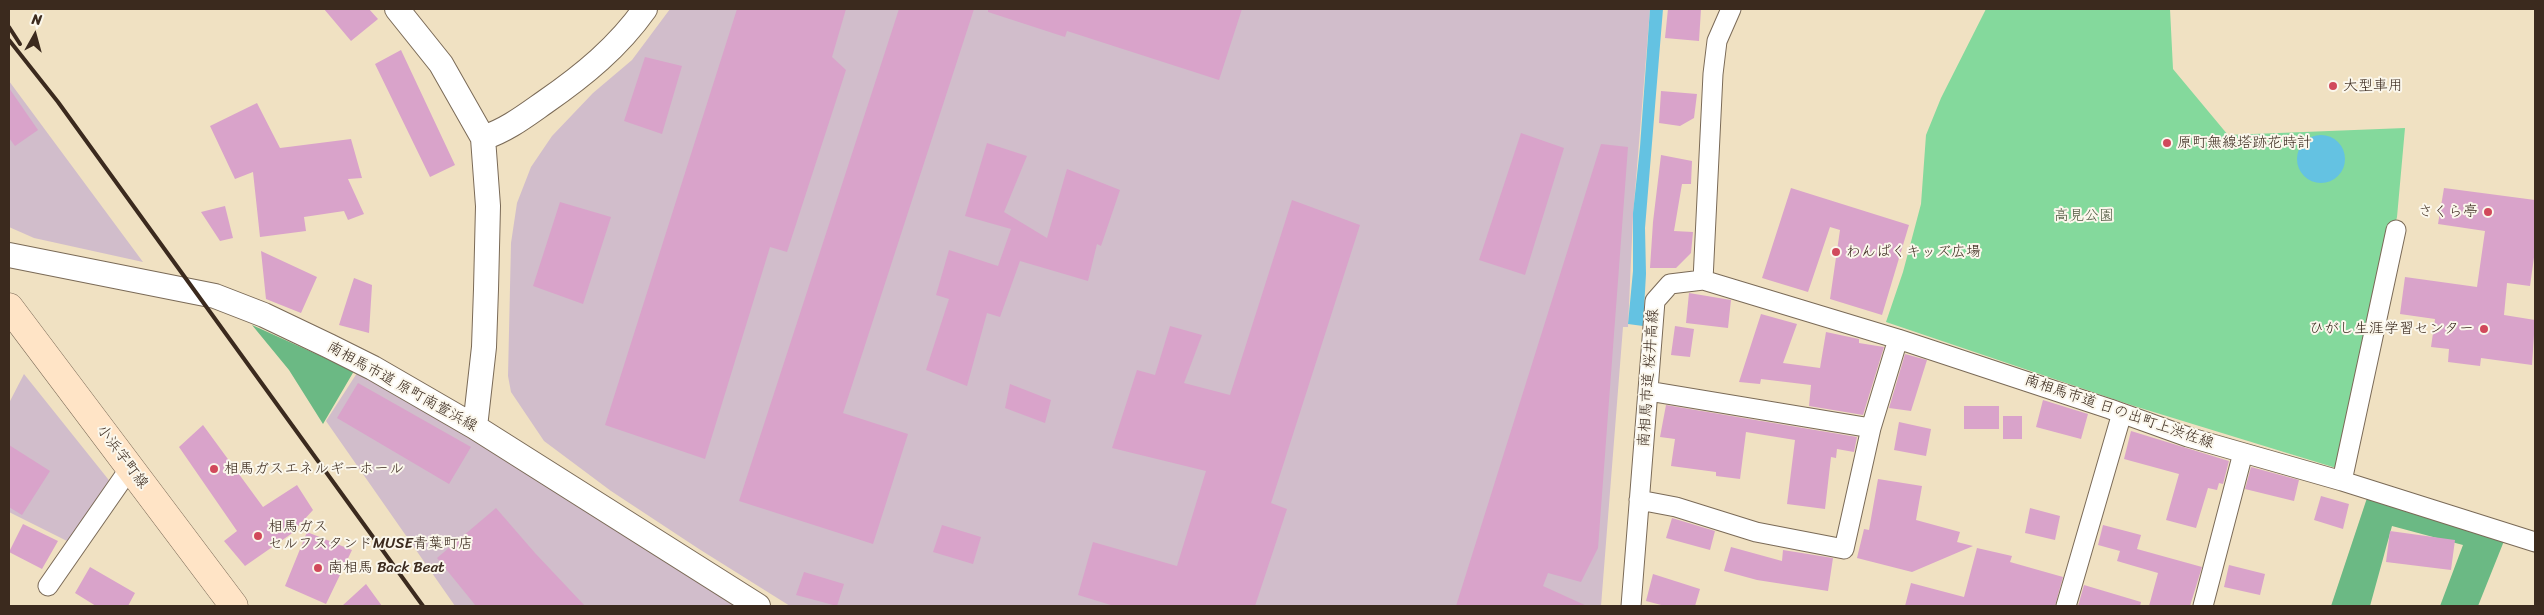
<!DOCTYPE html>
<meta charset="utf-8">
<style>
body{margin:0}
#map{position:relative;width:2544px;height:615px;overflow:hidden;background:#f0e1c2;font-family:Sriracha,sans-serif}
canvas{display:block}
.frame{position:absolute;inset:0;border:10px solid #3b2a1e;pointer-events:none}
.north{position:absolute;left:10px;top:10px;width:50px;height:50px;-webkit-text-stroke:4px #fbf7ec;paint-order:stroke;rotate:7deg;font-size:14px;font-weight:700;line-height:20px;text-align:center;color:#3b2a1e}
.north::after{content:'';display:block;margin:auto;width:18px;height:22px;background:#3b2a1e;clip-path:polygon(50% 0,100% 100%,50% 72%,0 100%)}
</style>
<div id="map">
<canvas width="2544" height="615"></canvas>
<div class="frame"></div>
<div class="north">N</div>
</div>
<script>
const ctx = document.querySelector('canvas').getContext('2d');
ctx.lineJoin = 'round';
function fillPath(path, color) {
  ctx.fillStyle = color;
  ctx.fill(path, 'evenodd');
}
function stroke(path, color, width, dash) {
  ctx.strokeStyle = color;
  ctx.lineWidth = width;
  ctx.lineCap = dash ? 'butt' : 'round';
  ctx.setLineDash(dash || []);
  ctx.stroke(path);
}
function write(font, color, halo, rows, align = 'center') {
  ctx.font = font + ' Sriracha,"Klee One",sans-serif';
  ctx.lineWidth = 4;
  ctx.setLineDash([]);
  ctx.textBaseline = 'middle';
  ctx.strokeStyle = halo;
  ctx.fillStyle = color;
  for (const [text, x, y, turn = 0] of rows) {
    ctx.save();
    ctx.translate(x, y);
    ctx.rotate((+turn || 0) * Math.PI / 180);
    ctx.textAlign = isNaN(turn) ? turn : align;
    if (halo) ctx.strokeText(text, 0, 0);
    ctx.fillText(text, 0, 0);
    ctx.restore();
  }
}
fillPath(new Path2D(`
 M670,9H1650L1633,216L1628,327H1623L1601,606H790L699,549L611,491L544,441L511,392L508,376L511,243L517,203L531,167L552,136L593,93L632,60Z
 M9,81L143,262L34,238L9,227Z
 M357,373L481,442L742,606H455L326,421Z
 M24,374L112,484L71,543L9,512V403Z`), '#d1bdcb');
fillPath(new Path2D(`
 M1986,9H2170L2173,69L2228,135L2405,128L2397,217L2336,468L2134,406L1886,322L1903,272L1921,204L1926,135L1941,98Z`), '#84d99c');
fillPath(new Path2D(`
 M252,325L354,371L323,424L289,370Z
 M2367,498L2504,541L2478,606H2440L2463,545L2392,526L2370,606H2331Z`), '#6bb984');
fillPath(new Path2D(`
 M1650,9H1663L1645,228L1646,274L1643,326L1628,324L1633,271V213L1640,147Z
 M2297 159a24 24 0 1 1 48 0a24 24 0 1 1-48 0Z`), '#64c2e2');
fillPath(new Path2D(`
 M324,9H369L378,19L351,41Z
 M737,9H846L832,57L846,70L787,252L770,247L705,459L605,425Z
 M899,9H974L843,413L908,434L873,544L739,501Z
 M988,9H1242L1219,80L1067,31L1065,37L988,12Z
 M1668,9H1701L1699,41L1665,38Z
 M401,50L455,165L430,177L375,64Z
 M645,57L682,66L662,134L624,121Z
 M9,88L38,130L15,146L9,138Z
 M1661,91L1697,94L1694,118L1680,126L1659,123Z
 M257,103L280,148L351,139L362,178L348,179L364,214L348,220L344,211L304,217L306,231L260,237L253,172L235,179L210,126Z
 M1521,133L1564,148L1525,275L1479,260Z
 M987,143L1027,156L1004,212L1047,238L1067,169L1120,190L1101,246L1097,244L1088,281L1020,261L1000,317L987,313L967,386L926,370L949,299L936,295L949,250L998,266L1011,229L965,216Z
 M1601,144L1628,147L1598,548L1581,582L1548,573L1543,586L1587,606H1456Z
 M1661,155L1692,161L1691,184H1682L1674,231L1693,232L1691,253L1676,268H1650L1653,222Z
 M1791,188L1909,225L1882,315L1830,299L1840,230L1830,227L1808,292L1762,278Z
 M2444,188L2535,200V250L2530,286L2507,283L2504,315L2535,320L2532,365L2481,358L2480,366L2448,362L2449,349L2431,347L2435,319L2400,314L2405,277L2477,287L2485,231L2438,224Z
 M1292,200L1360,225L1271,503L1287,509L1255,606H1114L1078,595L1093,542L1177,566L1206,471L1112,448L1137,370L1155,375L1170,326L1202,335L1184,383L1230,395Z
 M560,202L611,217L583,304L533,286Z
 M225,206L233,238L220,241L201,212Z
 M261,251L317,277L301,313L266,299Z
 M354,278L372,285L369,333L339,325Z
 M1689,293L1731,300L1728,328L1686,323Z
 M1761,314L1797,324L1783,363L1820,368L1826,332L1859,339V343L1884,347L1863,415L1809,406L1811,385L1761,379L1760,384L1739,382Z
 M1675,326L1694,329L1690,357L1671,355Z
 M1905,354L1927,360L1911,411L1889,408Z
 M358,383L471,447L449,484L337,418Z
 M1010,384L1051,400L1045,423L1005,408Z
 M2043,400L2088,414L2081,439L2036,427Z
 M1666,405L1857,437L1854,452L1837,449L1836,458L1831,457L1825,509L1787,504L1795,440L1746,432L1740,479L1716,476V472L1671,466L1675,439L1660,437Z
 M1964,406H1999V429H1964Z
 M2003,416H2022V439H2003Z
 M1899,422L1931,429L1926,456L1894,450Z
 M203,425L263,507L297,485L313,510L291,534L245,566L224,541L237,531L179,447Z
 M2131,431L2229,461L2223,484L2219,483L2217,490L2208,488L2196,528L2166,520L2179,474L2124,459Z
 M9,445L50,471L22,515L9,507Z
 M2251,467L2299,480L2294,501L2245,489Z
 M1878,479L1922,486L1916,520L1960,532L1957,542L1973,546L1912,572L1857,558L1864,529L1869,530Z
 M2321,496L2349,504L2343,529L2314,520Z
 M496,508L535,553L585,606H476L437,558Z
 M2030,508L2060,516L2055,540L2025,533Z
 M1672,518L1715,531L1710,550L1666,538Z
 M23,524L58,541L42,569L9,552Z
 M942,525L981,537L973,564L933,552Z
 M2103,525L2141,535L2137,549L2202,567L2190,606H2149L2158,573L2117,561L2120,551L2098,545Z
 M2390,531L2455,540L2451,570L2386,562Z
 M307,532L352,550L326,604L285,586Z
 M1731,547L1782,561L1783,550L1833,558L1828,591L1757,580L1724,571Z
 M1977,548L2012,556L2010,562L2063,577L2055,606H1905L1911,583L1964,597Z
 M2229,565L2265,574L2260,595L2224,587Z
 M90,567L135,593L128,606H96L75,593Z
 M804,572L844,584L837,606L796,595Z
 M1653,574L1700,589L1695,606H1665L1646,601Z
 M366,584L382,606H342Z
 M2084,585L2141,602L2140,606H2078Z`), '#d9a3ca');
const minor = new Path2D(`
 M1703,280L1898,339L2110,409L2188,437L2342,481L2535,542
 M1648,391L1871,428
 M2342,481L2396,230
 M1639,500L1676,507L1756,532L1844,549L1871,428L1898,339
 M48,586L130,468
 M1631,606L1655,301L1670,284L1703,280L1713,74L1717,41L1731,9
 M2066,606L2122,413
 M2203,606L2243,453`);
const tertiary = new Path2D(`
 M397,9L441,64L483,138L488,206L486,289L484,347L475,427
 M483,138C507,130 525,116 545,102C584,75 618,47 645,9
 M9,255L215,296L264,315L329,346L373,368L475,427L758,606`);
const secondary = new Path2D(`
 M9,307L234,606`);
stroke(minor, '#7a6a57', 21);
stroke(tertiary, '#7a6a57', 26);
stroke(secondary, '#7a6a57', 29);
stroke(minor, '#fff', 19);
stroke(tertiary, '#fff', 24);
stroke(secondary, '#ffe4c6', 28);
stroke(new Path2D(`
 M9,27L20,44
 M9,40L58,102L423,606`), '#3b2a1e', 4);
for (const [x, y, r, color] of [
 [2333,86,5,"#d1495b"],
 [2167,143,5,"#d1495b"],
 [2488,212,5,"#d1495b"],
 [1836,252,5,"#d1495b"],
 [2484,329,5,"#d1495b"],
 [214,469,5,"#d1495b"],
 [258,536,5,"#d1495b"],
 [318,568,5,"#d1495b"]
]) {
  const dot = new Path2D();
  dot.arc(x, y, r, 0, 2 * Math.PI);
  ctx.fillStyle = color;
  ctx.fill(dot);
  stroke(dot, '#fbf7ec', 2);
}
write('15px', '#3b2a1e', '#fbf7ec', [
 ["大型車用",2343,86],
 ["原町無線塔跡花時計",2177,143],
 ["さくら亭",2478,212,"right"],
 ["わんぱくキッズ広場",1846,252],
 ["ひがし生涯学習センター",2474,329,"right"],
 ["相馬ガスエネルギーホール",224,469],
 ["相馬ガス",268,527],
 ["セルフスタンドMUSE青葉町店",268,544],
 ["南相馬 Back Beat",328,568]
], 'left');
write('15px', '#4d563e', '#fbf7ec', [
 ["高見公園",2084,216]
]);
write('15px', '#3b2a1e', '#fbf7ec', [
 ["南相馬市道 桜井高線",1649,378,-86],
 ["南相馬市道 原町南萱浜線",402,387,29],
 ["南相馬市道 日の出町上渋佐線",2119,412,19],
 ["小浜字町線",122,457,53]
]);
</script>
